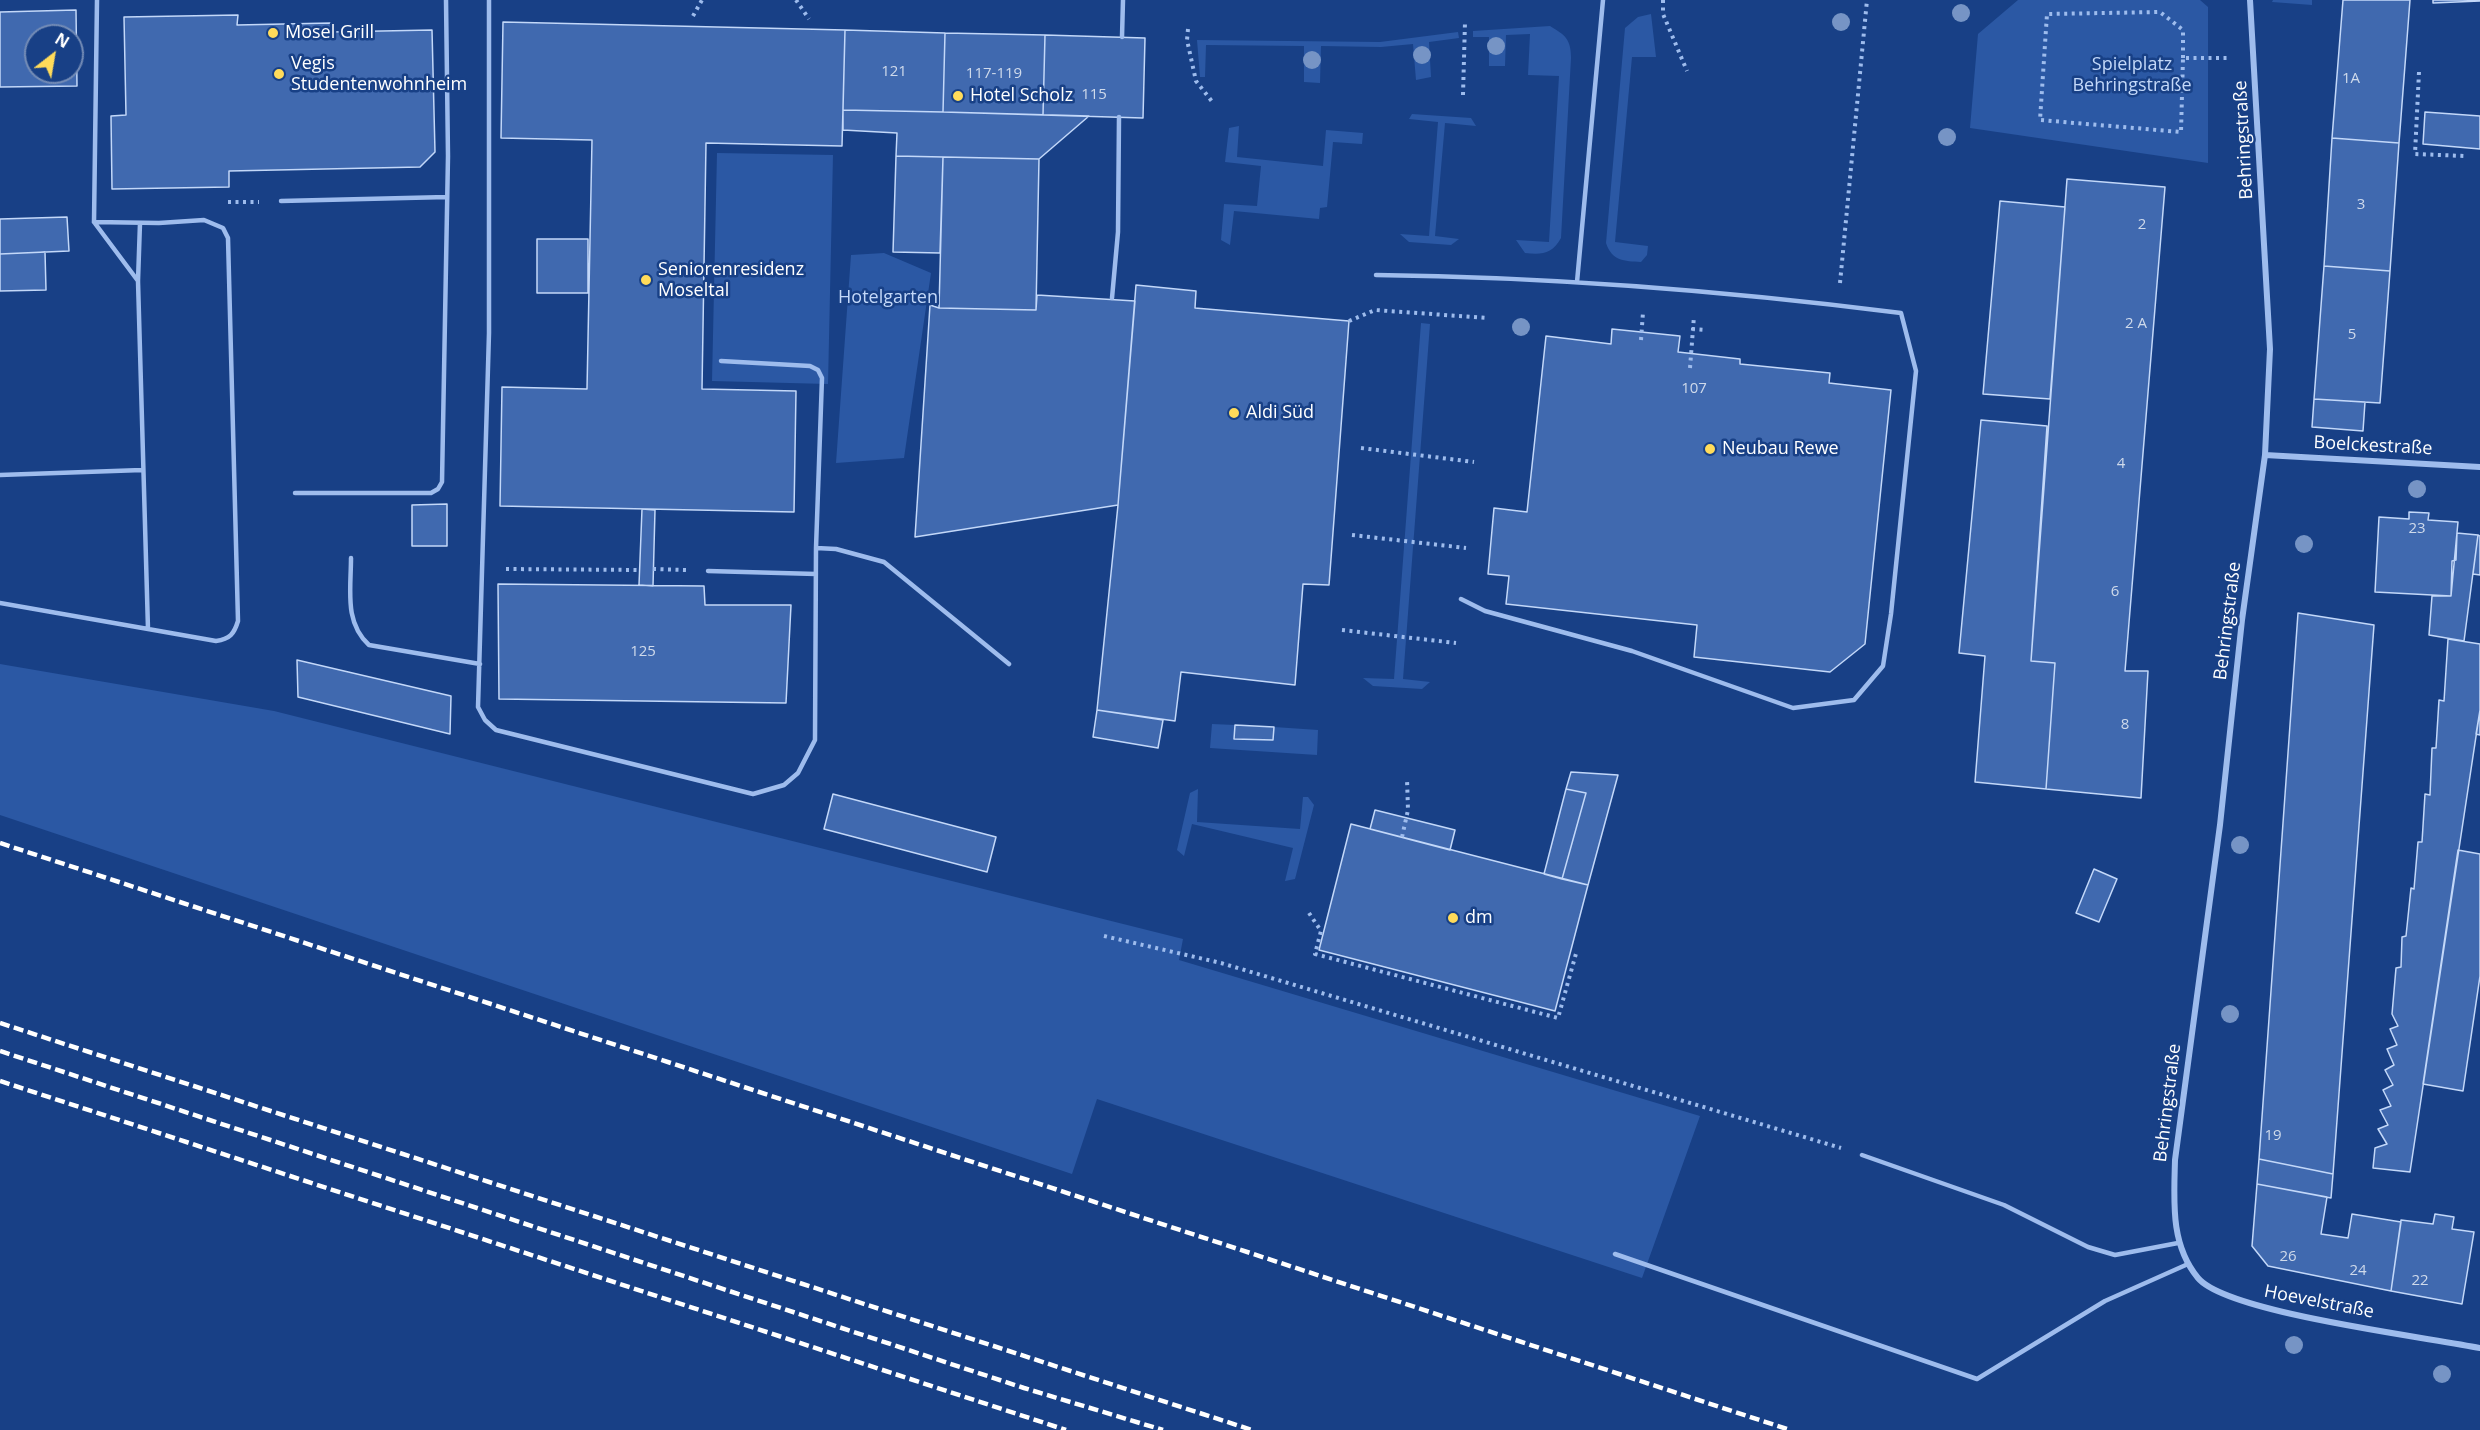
<!DOCTYPE html>
<meta charset="utf-8">
<style>
body{margin:0}
#map{position:relative;width:2480px;height:1430px;overflow:hidden;background:#184086;font-family:"Open Sans",sans-serif}
canvas{display:block}
.north{position:absolute;left:24px;top:24px;width:60px;height:60px;box-sizing:border-box;background:#184086;border:2px solid #748cb6;border-radius:50%;rotate:31deg;font-size:16px;font-weight:700;line-height:24px;text-align:center;color:#fff}
.north::after{content:'';display:block;margin:auto;width:21px;height:27px;background:#ffdb5a;clip-path:polygon(50% 0,100% 100%,50% 72%,0 100%)}
</style>
<div id="map">
<canvas width="2480" height="1430"></canvas>
<div class="north">N</div>
</div>
<script>
const ctx = document.querySelector('canvas').getContext('2d');
ctx.lineJoin = 'round';
function fillPath(path, color) {
  ctx.fillStyle = color;
  ctx.fill(path, 'evenodd');
}
function stroke(path, color, width, dash) {
  ctx.strokeStyle = color;
  ctx.lineWidth = width;
  ctx.lineCap = dash ? 'butt' : 'round';
  ctx.setLineDash(dash || []);
  ctx.stroke(path);
}
function write(font, color, halo, rows, align = 'center') {
  ctx.font = font + ' "Open Sans",sans-serif';
  ctx.lineWidth = 5;
  ctx.setLineDash([]);
  ctx.textBaseline = 'middle';
  ctx.strokeStyle = halo;
  ctx.fillStyle = color;
  for (const [text, x, y, turn = 0] of rows) {
    ctx.save();
    ctx.translate(x, y);
    ctx.rotate((+turn || 0) * Math.PI / 180);
    ctx.textAlign = isNaN(turn) ? turn : align;
    if (halo) ctx.strokeText(text, 0, 0);
    ctx.fillText(text, 0, 0);
    ctx.restore();
  }
}
fillPath(new Path2D(`
 M2018,0H2200L2208,7V163L1970,128L1978,34Z
 M2273,0H2312V5L2272,2Z
 M1651,14L1656,57H1632L1615,242L1648,246L1647,255L1641,262C1624,261 1612,261 1606,243L1625,28L1638,17Z
 M1550,26C1565,35 1571,39 1571,58L1561,238C1552,254 1542,255 1525,253L1516,240L1549,242L1559,76L1528,75L1530,34L1506,35L1505,66H1489V37H1473V31Z
 M1458,32L1459,38L1429,42L1431,77L1416,80L1413,44L1381,47L1321,46L1320,83L1304,82V46L1206,45L1205,77H1200L1197,40L1380,42Z
 M1412,114L1471,118L1476,126L1445,123L1435,236L1459,239L1451,245L1409,242L1400,234L1429,236L1438,122L1409,119Z
 M1239,126L1237,157L1323,166L1326,130L1363,133L1362,144L1333,142L1327,207L1320,208L1319,219L1234,211L1230,245L1221,240L1224,204L1257,206L1261,166L1225,162L1229,128Z
 M717,153L833,155L828,384L712,381Z
 M884,253L931,273L904,458L836,463L851,255Z
 M1421,323L1430,324L1403,679L1430,682L1422,689L1373,686L1363,678L1394,679Z
 M0,664L274,711L1183,939L1179,960L1700,1116L1642,1278L1097,1099L1072,1174L0,815Z
 M1212,724L1235,725L1234,739L1273,740L1274,727L1318,730L1317,755L1210,748Z
 M1198,789L1197,822L1300,829L1303,797H1308L1314,805L1295,879L1285,881L1293,848L1192,824L1184,856L1177,850L1190,793Z`), '#2b58a4');
const building = new Path2D(`
 M2343,0H2410L2399,143L2332,138Z
 M2433,0H2480V1L2433,3Z
 M76,10L77,86L0,87V12ZM36,36H72V72H36Z
 M238,15L237,25L331,23V32L432,30L435,152L420,167L229,171V187L112,189L111,116L126,115L124,17Z
 M503,22L845,30L842,146L706,143L702,389L796,391L794,512L500,506L502,387L587,389L592,140L501,138Z
 M845,30L945,33L943,112L843,110Z
 M945,33L1045,35L1043,115L943,112Z
 M1045,35L1145,38L1143,118L1043,115Z
 M843,110L943,112L1089,116L1039,159L896,156L897,133L843,130Z
 M2425,112L2480,116V149L2423,144Z
 M2332,138L2399,143L2390,271L2324,266Z
 M896,156L943,157L940,253L893,252Z
 M943,157L1039,159L1036,310L939,308Z
 M2067,179L2165,187L2125,671H2148L2141,798L2046,789L2055,663L2031,661Z
 M2000,201L2065,207L2050,399L1983,394Z
 M67,217L69,251L0,254V219Z
 M537,239H588V293H537Z
 M45,252L46,290L0,291V254Z
 M2324,266L2390,271L2380,403L2314,399Z
 M1136,285L1196,291L1195,308L1349,321L1329,585L1303,584L1295,685L1181,672L1175,721L1097,710L1118,505Z
 M1037,295L1135,301L1118,505L915,537L930,305L939,308L1036,310Z
 M1612,329L1680,336L1678,352L1740,359V364L1830,373L1829,383L1891,390L1865,644L1830,672L1694,657L1697,625L1506,604L1509,576L1488,574L1494,508L1527,512L1546,336L1611,344Z
 M2314,399L2365,402L2363,431L2312,427Z
 M1981,420L2047,426L2031,661L2055,663L2046,789L1975,782L1985,656L1959,653Z
 M447,504V546H412V505Z
 M642,509L655,510L653,586L639,585Z
 M2409,512L2429,513L2428,520L2458,522L2451,596L2375,592L2379,517L2409,519Z
 M2457,533L2478,535L2464,641L2429,635L2432,596H2451L2452,561L2456,560Z
 M2478,535L2480,536V575L2473,574Z
 M498,584L704,586L705,605H791L786,703L499,699Z
 M2298,613L2374,625L2333,1174L2259,1159Z
 M2448,639L2480,644V710L2410,1172L2373,1168L2375,1148L2387,1144L2378,1129L2388,1125L2380,1110L2391,1106L2383,1090L2393,1085L2385,1070L2394,1065L2387,1049L2397,1045L2390,1029L2398,1026L2392,1014L2396,968L2401,967L2402,937L2406,936L2411,888L2414,889L2418,842H2422L2425,794L2430,795L2432,748H2436L2439,700L2444,701Z
 M297,660L451,696L450,734L298,697Z
 M1097,710L1163,720L1158,748L1093,737Z
 M2480,710V735L2476,734Z
 M1235,725L1274,727L1273,740L1234,739Z
 M1571,772L1618,775L1588,885L1562,879L1586,793L1566,789Z
 M1566,789L1586,793L1562,879L1544,874Z
 M833,794L996,837L987,872L824,829Z
 M1375,810L1455,830L1450,850L1370,829Z
 M1351,824L1588,885L1555,1011L1319,950Z
 M2458,850L2480,854V976L2463,1091L2423,1084Z
 M2094,869L2117,879L2099,922L2076,913Z
 M2259,1159L2333,1174L2331,1198L2257,1184Z
 M2257,1184L2327,1197L2321,1234L2348,1238L2352,1214L2401,1222L2391,1291L2268,1266L2252,1246Z
 M2435,1214L2454,1217L2452,1229L2474,1232L2462,1304L2391,1291L2401,1220L2433,1224Z`);
fillPath(building, '#4069af');
stroke(building, '#c3d8f9', 1.5);
stroke(new Path2D(`
 M796,0L809,19
 M1663,0V14L1687,71
 M693,16L702,0
 M1188,29L1187,40L1196,81L1214,104
 M2183,58V30L2160,12L2047,14L2040,120L2181,132L2183,58H2230
 M2419,72L2415,154L2465,156
 M1463,95L1465,22
 M228,202H259
 M1840,283L1867,0
 M1349,321L1375,310L1487,318
 M1692,329L1706,330
 M1641,340L1643,312
 M1690,368L1694,316
 M1361,448L1474,462
 M1352,535L1466,548
 M506,569L639,570
 M653,569L686,570
 M1342,630L1456,643
 M1402,837L1408,810L1407,779
 M1309,913L1321,931L1315,954L1558,1018L1577,950
 M1104,936L1221,963L1841,1148`), '#9ebced', 4, [3, 4.5]);
stroke(new Path2D(`
 M97,0L94,222L159,223L204,220L223,228L228,238L238,621C234,634 230,639 216,641L148,629L138,281L140,223
 M489,0V333L478,707L485,720L496,730L753,794L784,785L798,773L815,740L816,548L822,378L818,370L810,366L721,361
 M1122,37L1123,0
 M281,201L447,197
 M94,222L138,281
 M1376,275C1552,277 1727,291 1901,313L1916,371L1891,614L1883,666L1854,700L1793,708L1632,651L1485,611L1461,599
 M1577,282L1603,0
 M1112,298L1118,232L1119,117
 M0,475L142,470
 M295,493H431L438,489L442,482L448,156L446,0
 M816,548L836,549L884,562L1009,664
 M351,558C351,590 344,622 369,645L480,664
 M708,571L816,574
 M0,603L148,629
 M1862,1155L2004,1205L2088,1247L2115,1255L2178,1243
 M1615,1254L1977,1379L2105,1301L2188,1264`), '#9ebced', 4.5);
stroke(new Path2D(`
 M2250,0L2270,349L2265,455L2242,620L2220,825L2175,1160C2174,1201 2170,1244 2198,1278C2227,1313 2426,1337 2480,1348
 M2265,455L2480,467`), '#9ebced', 6);
stroke(new Path2D(`
 M0,843L1790,1430
 M0,1023L1252,1430
 M0,1051L1024,1388L1163,1430
 M0,1081L1066,1430`), '#fff', 4.5, [10, 4.5]);
ctx.fillStyle = '#7694c5';
for (const [x, y] of [
 [1961,13],
 [1841,22],
 [1496,46],
 [1422,55],
 [1312,60],
 [1947,137],
 [1521,327],
 [2417,489],
 [2304,544],
 [2240,845],
 [2230,1014],
 [2294,1345],
 [2442,1374]
]) {
  ctx.beginPath();
  ctx.arc(x, y, 9, 0, 2 * Math.PI);
  ctx.fill();
}
for (const [x, y, r, color] of [
 [273,33,6,"#ffdb5a"],
 [279,74,6,"#ffdb5a"],
 [958,96,6,"#ffdb5a"],
 [646,280,6,"#ffdb5a"],
 [1234,413,6,"#ffdb5a"],
 [1710,449,6,"#ffdb5a"],
 [1453,918,6,"#ffdb5a"]
]) {
  const dot = new Path2D();
  dot.arc(x, y, r, 0, 2 * Math.PI);
  ctx.fillStyle = color;
  ctx.fill(dot);
  stroke(dot, '#184086', 2);
}
write('15px', '#cfdaeb', null, [
 ["121",894,72],
 ["117-119",994,74],
 ["1A",2351,79],
 ["115",1094,95],
 ["3",2361,205],
 ["2",2142,225],
 ["2 A",2136,324],
 ["5",2352,335],
 ["107",1694,389],
 ["4",2121,464],
 ["23",2417,529],
 ["6",2115,592],
 ["125",643,652],
 ["8",2125,725],
 ["19",2273,1136],
 ["26",2288,1257],
 ["24",2358,1271],
 ["22",2420,1281]
]);
write('18px', '#fff', '#184086', [
 ["Mosel Grill",285,33],
 ["Vegis",291,64],
 ["Studentenwohnheim",291,85],
 ["Hotel Scholz",970,96],
 ["Seniorenresidenz",658,270],
 ["Moseltal",658,291],
 ["Aldi Süd",1246,413],
 ["Neubau Rewe",1722,449],
 ["dm",1465,918]
], 'left');
write('18px', '#c3d8f9', '#184086', [
 ["Spielplatz",2132,65],
 ["Behringstraße",2132,86],
 ["Hotelgarten",888,298]
]);
write('18px', '#fff', '#184086', [
 ["Behringstraße",2244,140,-93],
 ["Boelckestraße",2373,446,3],
 ["Behringstraße",2228,621,-83],
 ["Behringstraße",2168,1103,-83],
 ["Hoevelstraße",2319,1302,11]
]);
</script>
